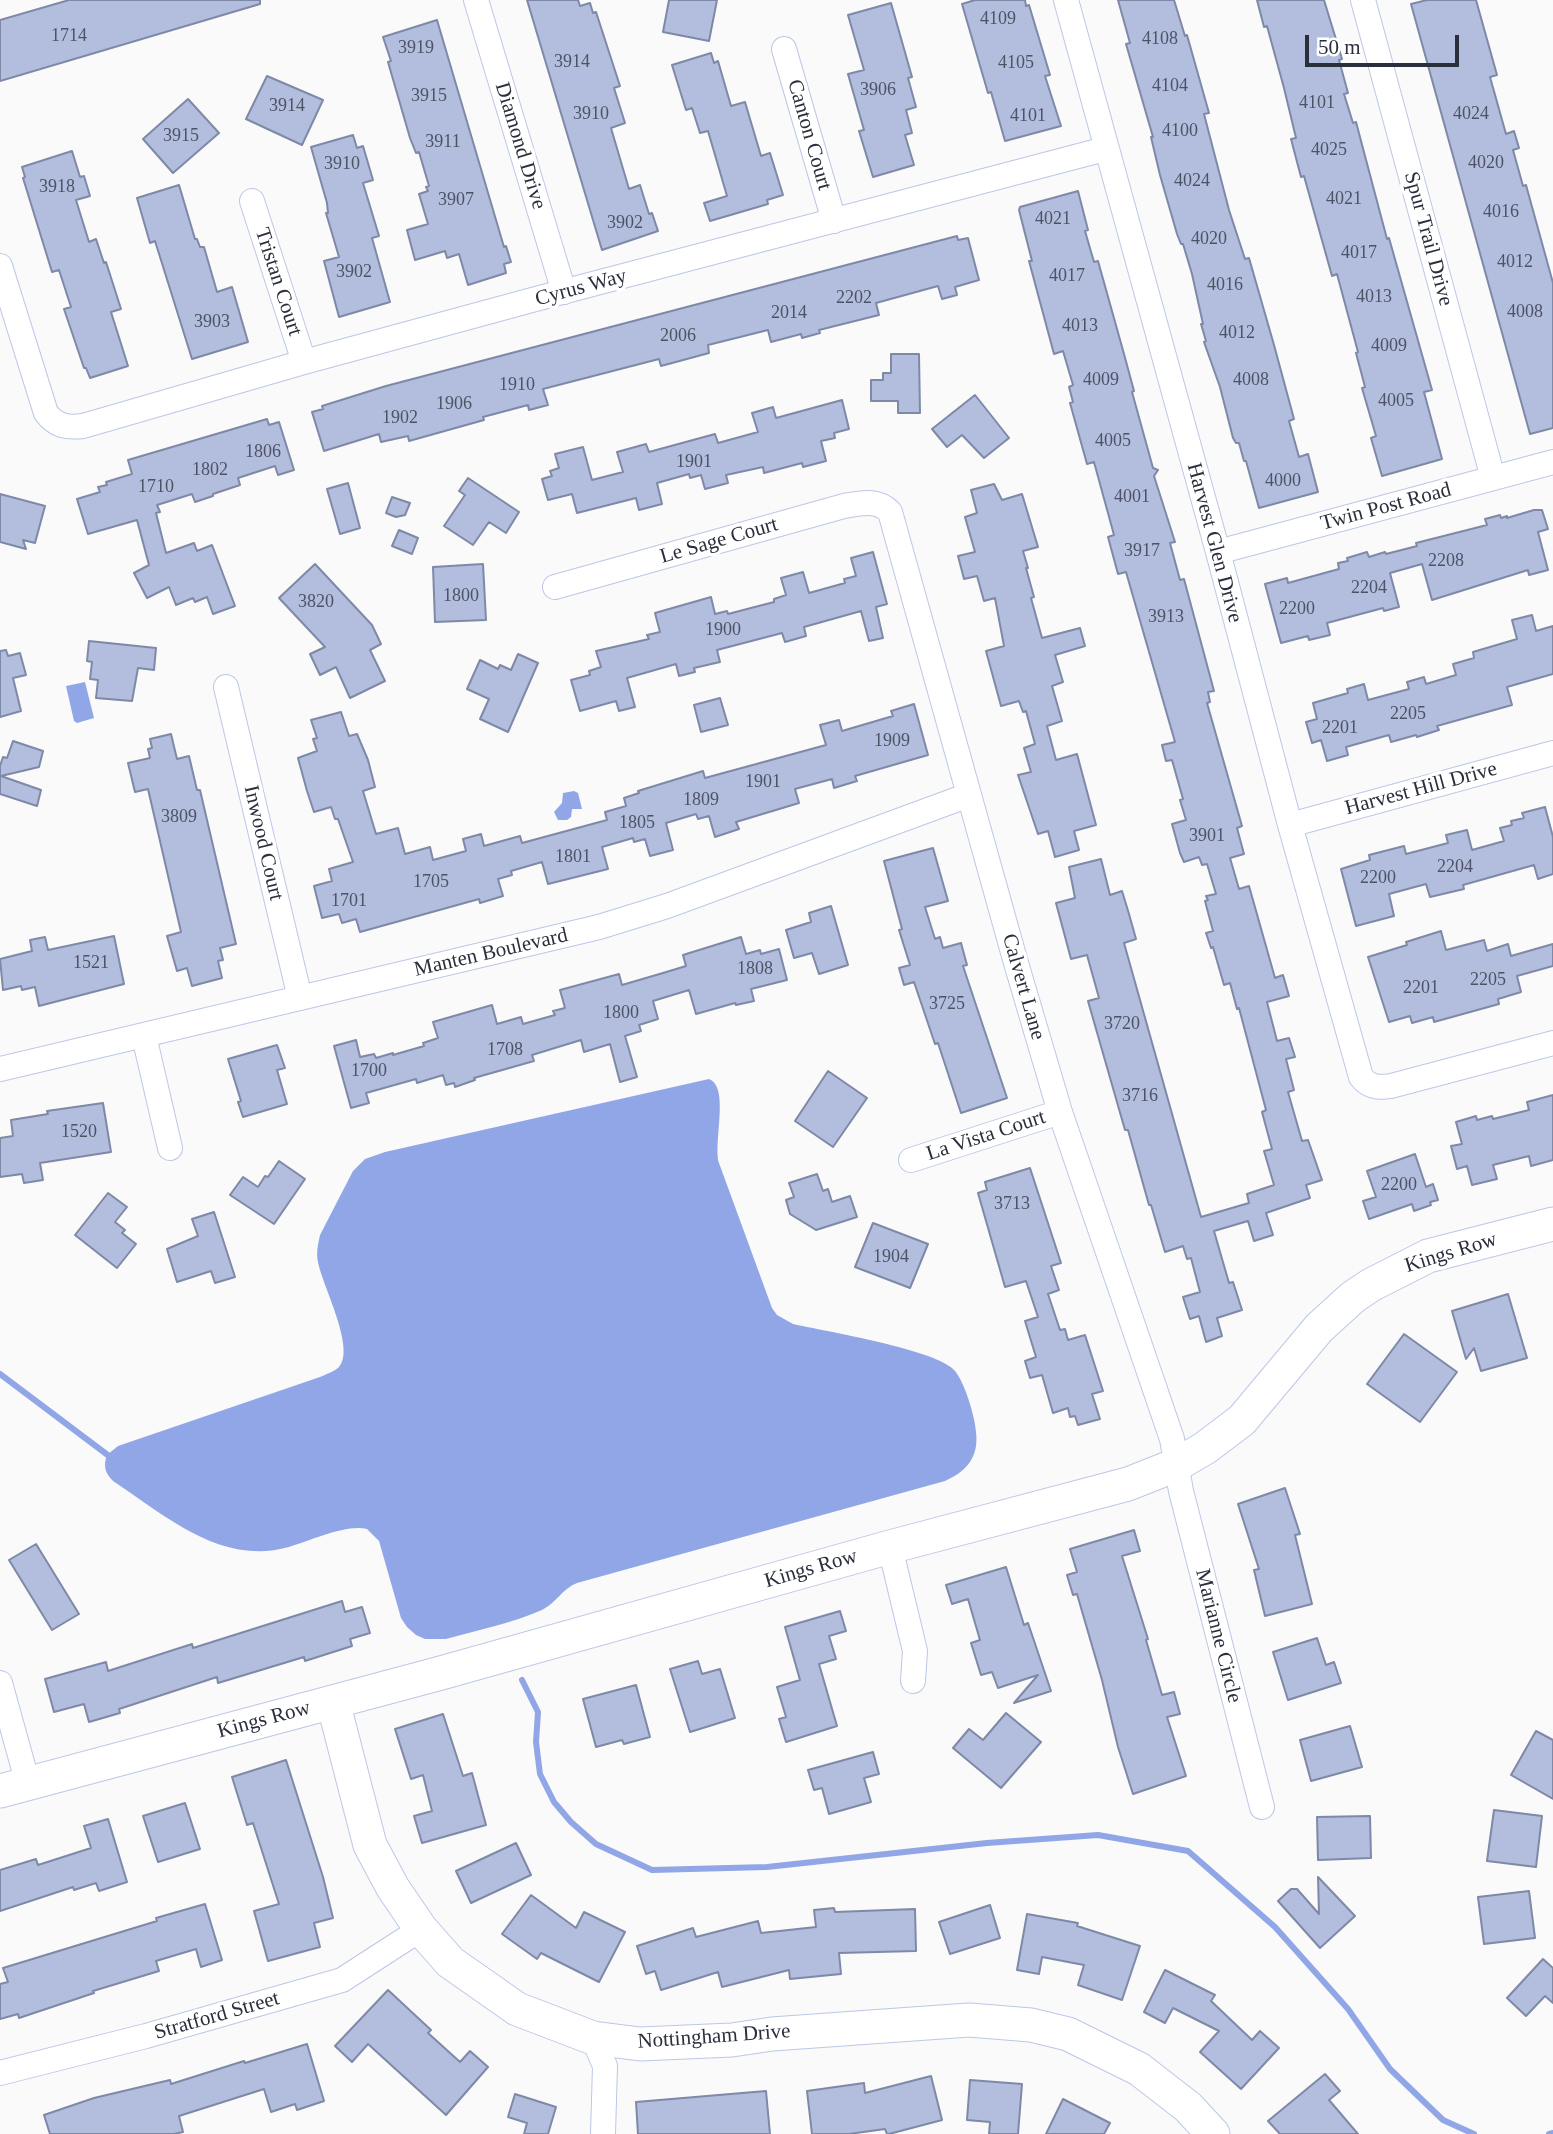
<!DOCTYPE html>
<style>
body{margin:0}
#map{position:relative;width:1553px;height:2134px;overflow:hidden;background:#fafafa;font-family:Georgia,serif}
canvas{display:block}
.scale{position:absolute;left:1305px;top:35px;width:154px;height:32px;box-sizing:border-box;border:4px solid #2b2f3c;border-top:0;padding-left:9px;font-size:21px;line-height:24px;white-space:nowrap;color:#2b2f3c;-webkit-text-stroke:5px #fff;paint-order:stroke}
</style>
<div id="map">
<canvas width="1553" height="2134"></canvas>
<div class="scale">50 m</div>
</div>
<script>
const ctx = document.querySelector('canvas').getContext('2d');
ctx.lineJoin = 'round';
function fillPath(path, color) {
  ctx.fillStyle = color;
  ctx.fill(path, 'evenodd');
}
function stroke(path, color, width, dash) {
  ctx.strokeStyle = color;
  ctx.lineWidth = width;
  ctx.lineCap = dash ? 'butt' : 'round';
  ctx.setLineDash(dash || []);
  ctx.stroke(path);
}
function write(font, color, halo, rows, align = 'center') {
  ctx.font = font + ' Georgia,serif';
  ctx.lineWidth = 7;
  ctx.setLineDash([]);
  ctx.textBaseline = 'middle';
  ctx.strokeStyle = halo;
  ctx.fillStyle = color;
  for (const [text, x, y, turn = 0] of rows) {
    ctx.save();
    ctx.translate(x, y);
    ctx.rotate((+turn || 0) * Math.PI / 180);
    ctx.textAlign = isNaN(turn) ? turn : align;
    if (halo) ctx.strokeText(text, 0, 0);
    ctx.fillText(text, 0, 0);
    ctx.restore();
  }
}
fillPath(new Path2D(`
 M85,682L94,718L77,723L74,721L66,686Z
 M574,791L578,793L582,809H572L571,817L567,820H558L554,812L562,803L563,793Z
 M709,1079C730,1087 713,1142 719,1163L772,1308L777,1315L793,1324C824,1331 939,1350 955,1371C965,1383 975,1417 976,1432C979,1457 967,1471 945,1481L577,1583C562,1589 556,1603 542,1610C513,1623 478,1630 446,1639H425L416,1635L407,1627L401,1618L379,1541L367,1529C346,1524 310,1541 289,1547C221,1566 166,1516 113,1481C105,1473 103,1466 107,1455L118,1446L320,1377C326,1374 334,1372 339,1367C356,1348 322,1285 318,1262C316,1253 318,1244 320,1235L353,1171L365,1159L385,1152Z`), '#91a6e6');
stroke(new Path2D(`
 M0,1374L113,1459
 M522,1680L538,1712L536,1742L540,1774L554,1802L571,1822L596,1844L652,1870L767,1867L987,1843L1098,1835L1188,1851L1275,1927L1348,2009L1390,2069L1443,2120L1474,2134
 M1549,2134L1553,2133`), '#91a6e6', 6);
const building = new Path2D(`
 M69,0H260V4L0,81V20Z
 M527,0H578L580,6L590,3L593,13L596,12L620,86L614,88L625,123L611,128L629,189L640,185L649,214L652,213L658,231L602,250Z
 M669,0H717L709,41L663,32Z
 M975,0H1025L1026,6L1029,5L1050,75L1045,76L1061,126L1005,141L991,92L988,93L962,4Z
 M1118,0H1174L1185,36L1187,35L1209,113L1204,114L1229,210L1245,259L1249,258L1274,345L1294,419L1289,421L1299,457L1308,454L1318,492L1259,508L1246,461H1244L1239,443H1236L1233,438L1220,387L1204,342L1206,341L1201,324H1203L1192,274L1183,244H1181L1177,234L1160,175L1151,137H1153L1126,44L1130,43Z
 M1257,0H1324L1342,59L1339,60L1348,93L1344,94L1353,123L1356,122L1387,239L1389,238L1432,390L1424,392L1442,459L1382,476L1371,438L1376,436L1362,388L1365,387L1356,353L1358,352L1337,274L1332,276L1304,176L1301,177L1291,139L1296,138L1284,88L1267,26L1264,27Z
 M1427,0H1476L1497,75L1490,77L1506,134L1514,131L1519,148L1513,150L1523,186L1526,185L1553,283V428L1530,434L1411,4Z
 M891,3L912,77L908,78L916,107L906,110L912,133L905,135L914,165L873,177L859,131L864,130L848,74L864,70L848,15Z
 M437,20L504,247L506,246L511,262L504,264L506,273L468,285L459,254L447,258L445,251L415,260L407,230L428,224L419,194L428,191L426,187L429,186L419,152L416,153L410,138L388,62L391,61L383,37Z
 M711,53L714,63L718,61L731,106L745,102L761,156L770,153L783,195L767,200L768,204L710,221L704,203L727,196L708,131L700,133L692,108L686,110L672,65Z
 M267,76L323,100L302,145L246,119Z
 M188,99L219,133L173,173L143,139Z
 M353,135L357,148L363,146L373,180L363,183L379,236L372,238L390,302L339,317L324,261L339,257L326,213H328L327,203L311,147Z
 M72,151L80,177L84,176L90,196L76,200L89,242L96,239L104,263L106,262L121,309L111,312L128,366L90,378L86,368H84L64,309L71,307L59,270L52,272L23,178L25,177L22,167Z
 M179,185L195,239H197L200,247H204L217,292L232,287L248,342L192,359L155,241L150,243L137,198Z
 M1078,191L1088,230L1085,231L1094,262L1098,261L1124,354L1134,391L1132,392L1153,468L1158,470L1154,476L1175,542L1170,543L1180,580L1184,579L1214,691L1208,692L1210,702L1207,703L1242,826L1237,828L1244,854L1230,858L1239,889L1249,886L1275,978L1283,975L1289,996L1267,1002L1277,1041L1289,1038L1295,1057L1286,1059L1294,1090L1288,1092L1302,1141L1308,1140L1322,1180L1306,1185L1310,1198L1266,1213L1273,1235L1254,1241L1248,1221L1214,1231L1229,1283L1233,1282L1242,1310L1217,1318L1222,1336L1206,1342L1199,1316L1190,1319L1183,1297L1200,1292L1191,1258L1187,1259L1183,1246L1165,1252L1151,1205H1149L1128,1130H1125L1088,1001L1099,998L1087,955L1071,959L1056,903L1075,898L1069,867L1101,859L1110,895L1122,891L1129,914L1136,939L1124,943L1201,1217L1249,1203L1247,1194L1274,1185L1264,1151L1272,1149L1262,1112L1266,1110L1239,1008L1237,1009L1230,983L1224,985L1213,947L1211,948L1206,933L1213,931L1205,901L1208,900L1206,896L1216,894L1207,864L1202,865L1199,857L1184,862L1180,853L1172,824L1186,820L1180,800L1183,799L1172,760L1166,761L1162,745L1175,742L1126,572L1118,574L1108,537L1114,535L1094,462L1087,464L1070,403L1073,402L1069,387L1073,385L1063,351L1054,354L1029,261H1032L1019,210L1020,207Z
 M957,236L958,240L968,238L979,280L955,287L957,295L942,299L938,286L876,303L879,315L819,330L820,333L802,338L801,334L771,342L768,330L708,345L709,353L661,366L659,359L543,389L548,405L529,410L528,405L483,417L484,420L409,441L408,436L381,442L379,434L324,451L312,412L323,409L322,406L386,386Z
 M891,354H919L920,413H898V401H871V380H883V373H891Z
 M975,395L1009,438L984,458L962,435L947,447L932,429Z
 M842,400L849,429L834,433L835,438L821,441L826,461L803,467L802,463L764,473L763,467L726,475L728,483L705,489L701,475L690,478L689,474L657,483L662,504L639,510L636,498L577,513L572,494L548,500L542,479L552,476L550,471L559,468L555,454L583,447L592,480L623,472L617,452L646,444L649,452L715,434L718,443L758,432L752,413L773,407L776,418Z
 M267,419L269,425L279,422L294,470L278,475L275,466L238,478L240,485L213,494V496L195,502L192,494L157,505L160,512L156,513L166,553L194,543L197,551L212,545L235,606L213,614L207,597L195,602L193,598L176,605L169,587L147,598L134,573L149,565L137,520L88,534L77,499L100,492L98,487L107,485L106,482L132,474L128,460Z
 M468,478L519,512L506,533L489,522L473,545L444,526L465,495L459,491Z
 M348,483L360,528L340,534L327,489Z
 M994,484L1002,500L1022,494L1038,547L1023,551L1028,568H1026L1034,597L1031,598L1042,638L1080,628L1085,646L1055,655L1063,682L1052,686L1062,721L1047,726L1056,760L1077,754L1096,825L1074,831L1079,850L1055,857L1048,831L1038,834L1018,775L1031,772L1024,748L1035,744L1026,711L1023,712L1019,701L1001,706L986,651L1004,646L995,598L984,601L977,576L964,579L958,556L975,552L965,517L977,513L971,490Z
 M0,494L45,506L35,543L23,540L26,549L0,542Z
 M392,497L410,503L405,515L396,517L386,513Z
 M1534,510H1542L1548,529L1538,532L1548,570L1529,575L1528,570L1432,600L1422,564L1390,573L1399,607L1384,611L1383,608L1327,623L1330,635L1309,640L1308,636L1281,643L1265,584L1287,578L1288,583L1339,569L1338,563L1348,561L1347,558L1367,552L1369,557L1385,552L1386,554L1417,546L1416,543L1487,525L1485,519L1500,515L1501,518L1507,516V518Z
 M399,530L418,538L412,554L392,546Z
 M873,552L887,604L876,607L883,638L869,641L861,611L804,627L806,636L785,642L782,633L717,650L720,662L694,668L695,672L679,676L676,664L627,678L635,707L619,711L616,701L580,711L571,680L590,675L589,671L601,667L596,651L649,639L647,635L660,632L655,613L711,597L715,614L727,611L728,614L774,602V599L786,595L781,578L803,572L809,593L845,583L844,579L856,576L851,558Z
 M315,564L372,625L381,644L370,650L385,681L350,698L336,667L320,675L310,654L325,647L279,598Z
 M483,564L486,620L435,622L433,567Z
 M1532,615L1536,631L1553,626V674L1507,687L1512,705L1437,726L1439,730L1417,737L1416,735L1391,742L1389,735L1346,747L1348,755L1327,761L1321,740L1312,743L1306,722L1317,719L1313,703L1348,693L1347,689L1364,684L1368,700L1409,689L1407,682L1424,677L1426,684L1456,675L1453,664L1474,658L1473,652L1517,639L1512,620Z
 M89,641L156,648L154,670L138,668L132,701L96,698L98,680L90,679L92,662L87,661Z
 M6,650L8,656L20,653L26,675L13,678L21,711L0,717V651Z
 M518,654L538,663L508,732L480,719L489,699L467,689L480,660L498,669L500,665L511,670Z
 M720,698L728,725L701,732L694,705Z
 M914,704L928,755L855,776L857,781L834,788L832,779L795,789L799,803L736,822L739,829L715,837L709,816L698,819L696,814L666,823L673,850L650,856L645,839L634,842L633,838L602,847L608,869L548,884L542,862L511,871L512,875L498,879L503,896L480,903L479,899L360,932L356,919L342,923L339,914L322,918L314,886L332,881L329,869L353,862L338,819H335L331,807L314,812L307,791L298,758L317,751L313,739L317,738L311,720L341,712L349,736L357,734L368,760L375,787L363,791L376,834L398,828L405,854L430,847L433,860L466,851L463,839L481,834L484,846L520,836L522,843L607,820L605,812L626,806L624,798L639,793L638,791L703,771L705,778L826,745L820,725L839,720L842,731L893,716L891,711Z
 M171,734L177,759L189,756L197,790H200L236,944L220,948L223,960L218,961L222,978L192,986L187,968L177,971L167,936L181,932L148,789L135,792L128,763L150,758L148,749L152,748L150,739Z
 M13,741L43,751L39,767L1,776L41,790L37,806L0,794V766L3,757L7,758Z
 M1545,807L1553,837V874L1538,879L1534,865L1463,885L1464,889L1430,897L1426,884L1389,894L1394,916L1356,926L1341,869L1370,860L1369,855L1404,846L1406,854L1448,843L1446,835L1467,830L1472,850L1504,841L1500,828L1512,825L1511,821L1524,818L1522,813Z
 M933,848L948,901L925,907L935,939L940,937L943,948L961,943L967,965L963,966L1007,1098L961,1113L938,1043L935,1044L914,982L904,985L899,968L910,965L899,930L902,929L884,861Z
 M831,906L848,965L819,974L812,953L794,958L786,930L811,922L809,913Z
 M1441,931L1446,950L1484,940L1487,951L1508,944L1511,956L1553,944V966L1517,976L1521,992L1498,999L1499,1004L1434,1022L1433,1017L1412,1023L1410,1016L1389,1022L1368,957L1407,945L1406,942Z
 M114,936L124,984L39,1006L35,987L22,990L21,986L3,990L0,959L32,951L30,940L45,937L48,950Z
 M741,937L746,954L760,950L761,954L779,949L787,980L751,989L754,1001L736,1005L735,1003L696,1014L689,990L653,1001L658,1019L639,1025L641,1031L625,1036L637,1077L620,1082L610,1044L584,1052L581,1040L532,1055L534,1061L474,1078L475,1080L455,1087L454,1083L446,1085L443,1075L417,1083L416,1079L366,1093L369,1103L351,1108L334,1046L356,1040L360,1057L374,1054L376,1058L393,1053V1055L424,1046L423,1043L438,1038L433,1022L492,1005L497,1024L521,1017L523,1024L555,1015L553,1011L565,1008L560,990L619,974L622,985L663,973L686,966L683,955Z
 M277,1045L285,1068L277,1070L287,1104L243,1117L238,1102L241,1101L228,1059Z
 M828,1071L867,1098L833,1147L795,1121Z
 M1553,1095V1160L1531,1166L1529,1156L1493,1165L1497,1179L1472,1185L1467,1166L1457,1169L1451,1146L1462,1144L1456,1122L1476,1116L1477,1120L1492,1116L1493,1119L1529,1110L1527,1102Z
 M103,1103L111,1152L40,1163L43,1180L24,1183L22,1174L0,1177V1138L13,1136L11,1120L48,1114L47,1111Z
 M1415,1154L1426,1187L1433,1184L1438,1200L1430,1202L1431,1205L1414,1211L1412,1204L1369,1219L1363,1201L1376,1197L1367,1171Z
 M279,1161L305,1179L274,1224L230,1195L243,1177L258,1187L265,1176L268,1177Z
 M1030,1168L1061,1263L1051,1266L1059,1290L1048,1294L1060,1330L1065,1329L1068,1340L1085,1335L1103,1391L1092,1394L1100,1419L1078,1425L1075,1416L1070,1417L1068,1408L1053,1413L1042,1375L1030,1378L1025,1361L1036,1357L1025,1321L1038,1317L1026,1281L1005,1287L978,1193L987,1190L985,1182Z
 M817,1174L823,1191L828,1189L832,1202L850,1196L857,1217L816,1230L790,1214L786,1200L794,1197L789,1183Z
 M108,1193L127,1207L115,1222L125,1230L122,1233L136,1244L117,1268L75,1235Z
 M214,1212L235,1277L215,1283L211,1271L177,1282L167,1249L198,1236L192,1219Z
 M873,1223L928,1244L910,1288L855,1267Z
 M1508,1294L1527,1358L1481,1371L1474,1348L1466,1359L1452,1311Z
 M1404,1334L1457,1372L1420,1422L1367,1384Z
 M1285,1488L1300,1534L1295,1535L1312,1604L1265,1616L1254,1570L1259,1569L1238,1504Z
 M1134,1530L1140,1551L1122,1556L1148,1639L1146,1640L1162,1695L1174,1692L1180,1714L1167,1717L1186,1776L1133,1794L1118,1747L1102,1680L1077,1594L1073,1595L1067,1575L1077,1572L1070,1549Z
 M36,1544L79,1614L52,1630L9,1560Z
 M1006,1567L1024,1625L1028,1623L1051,1691L1014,1703L1038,1675L998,1688L992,1672L981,1675L971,1643L980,1640L968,1599L952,1604L946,1585Z
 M342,1601L345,1612L362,1607L370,1633L350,1639L352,1646L305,1661L304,1657L218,1683L217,1677L119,1709L120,1713L89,1722L84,1704L54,1712L45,1679L106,1662L108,1671L192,1644L193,1648Z
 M840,1611L846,1631L829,1636L836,1659L819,1664L837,1726L786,1742L779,1719L786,1717L777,1687L800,1680L785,1627Z
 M1317,1638L1326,1665L1334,1662L1341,1683L1288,1700L1273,1652Z
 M698,1661L702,1674L720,1669L735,1718L690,1732L670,1669Z
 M636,1685L650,1737L624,1744L622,1740L596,1747L583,1699Z
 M1006,1713L1041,1742L1001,1788L953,1748L969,1729L983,1740Z
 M443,1714L463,1776L472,1773L486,1825L422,1843L414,1816L432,1811L423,1775L411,1779L395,1729Z
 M1350,1726L1362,1767L1311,1781L1300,1740Z
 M1536,1731L1553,1740V1799L1511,1775Z
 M873,1752L879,1774L864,1778L871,1802L829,1814L822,1788L814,1790L808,1770Z
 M286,1760L323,1877L333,1918L314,1923L320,1947L268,1961L254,1911L279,1904L253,1823L247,1825L232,1777Z
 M185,1803L200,1849L158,1862L143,1816Z
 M1494,1810L1542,1816L1536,1867L1487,1861Z
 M1370,1816L1371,1858L1318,1860L1317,1817Z
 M108,1819L127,1882L99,1891L96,1883L74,1890L73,1887L0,1911V1870L36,1859L38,1865L91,1848L84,1826Z
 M516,1843L531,1875L471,1903L456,1871Z
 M1318,1877L1355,1916L1320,1948L1278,1901L1291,1889H1297L1319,1914Z
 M1529,1891L1535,1938L1484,1944L1478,1897Z
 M531,1895L576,1928L584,1912L625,1932L599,1982L541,1953L537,1959L502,1934Z
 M205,1904L222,1960L201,1967L196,1949L156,1961L159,1971L93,1991L94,1993L19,2018L18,2014L0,2019V1984L8,1982L3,1968L157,1921L156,1918Z
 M990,1905L1000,1938L950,1954L939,1922Z
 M834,1908L835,1912L915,1909L916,1951L839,1953L841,1974L790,1979L789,1970L722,1987L718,1972L661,1990L655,1971L646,1974L637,1946L693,1928L696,1937L758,1921L761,1933L816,1927L814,1910Z
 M1027,1914L1078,1923L1077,1926L1140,1946L1122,2000L1078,1985L1084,1965L1042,1957L1039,1974L1017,1970Z
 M1543,1959L1553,1968V2003L1545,1996L1526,2016L1507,1998Z
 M1165,1970L1215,1995L1211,2001L1252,2040L1260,2031L1279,2048L1241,2089L1200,2052L1219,2031L1173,2008L1165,2023L1144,2012Z
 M388,1990L431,2030L428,2033L460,2062L470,2051L488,2067L446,2115L368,2044L352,2062L335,2046Z
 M307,2044L324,2101L297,2110L295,2104L271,2112L264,2089L179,2116L183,2132L174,2134H50L44,2115L94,2098L170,2080L171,2084L244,2061L245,2063Z
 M1325,2074L1340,2091L1329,2100L1358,2134H1280L1268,2121Z
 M931,2076L942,2120L889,2134H887L885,2129L849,2134H812L807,2091L864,2083L865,2093Z
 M970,2080L1022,2084L1018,2134H989L990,2122L967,2120Z
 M766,2091L770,2134H638L636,2102Z
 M515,2094L556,2107L548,2134H524L527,2123L508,2117Z
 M1063,2099L1110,2123L1104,2134H1046Z`);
fillPath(building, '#b3bedf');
stroke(building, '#7e89a7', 2);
const street = new Path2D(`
 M476,0L564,292
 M1066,0L1218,552L1290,825L1361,1077C1369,1087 1378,1088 1391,1086L1553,1043
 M1363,0L1493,478
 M784,49L834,221
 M252,201L304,362
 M0,266L46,413C56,426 67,428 83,426L304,362L532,300L1105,149
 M1218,552L1553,462
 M555,587L844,506C861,503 877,499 890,512L1016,963L1060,1112L1172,1439L1181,1491L1262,1807
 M226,687L300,998
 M1290,825L1553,753
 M144,1036L170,1148
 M0,1069L599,927L667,906L969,795
 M911,1160L1060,1112
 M890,1547L915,1651L913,1681
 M0,1683L28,1784
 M593,2038L605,2066L603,2134
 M0,2073L146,2036L342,1980L421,1929`);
const secondary = new Path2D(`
 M333,1702L370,1845L393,1888L421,1929L450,1962L517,2009L593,2038L640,2044L732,2040L772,2034L969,2020L1031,2025L1068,2034L1139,2069L1188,2107L1213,2134
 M0,1791L441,1673L890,1547L1128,1484L1176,1465L1205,1448L1242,1420L1319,1328L1353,1297L1371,1285L1428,1256L1553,1224`);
stroke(street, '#bcc7e8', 26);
stroke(secondary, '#bcc7e8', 35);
stroke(street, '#fff', 24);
stroke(secondary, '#fff', 33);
write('18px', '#4d5365', null, [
 ["4109",998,19],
 ["1714",69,36],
 ["4108",1160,39],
 ["3919",416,48],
 ["3914",572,62],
 ["4105",1016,63],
 ["4104",1170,86],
 ["3906",878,90],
 ["3915",429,96],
 ["4101",1317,103],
 ["3914",287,106],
 ["3910",591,114],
 ["4024",1471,114],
 ["4101",1028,116],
 ["4100",1180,131],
 ["3915",181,136],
 ["3911",443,142],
 ["4025",1329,150],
 ["4020",1486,163],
 ["3910",342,164],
 ["4024",1192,181],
 ["3918",57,187],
 ["4021",1344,199],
 ["3907",456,200],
 ["4016",1501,212],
 ["4021",1053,219],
 ["3902",625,223],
 ["4020",1209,239],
 ["4017",1359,253],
 ["4012",1515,262],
 ["3902",354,272],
 ["4017",1067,276],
 ["4016",1225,285],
 ["4013",1374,297],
 ["2202",854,298],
 ["4008",1525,312],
 ["2014",789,313],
 ["3903",212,322],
 ["4013",1080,326],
 ["4012",1237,333],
 ["2006",678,336],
 ["4009",1389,346],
 ["4009",1101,380],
 ["4008",1251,380],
 ["1910",517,385],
 ["4005",1396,401],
 ["1906",454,404],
 ["1902",400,418],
 ["4005",1113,441],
 ["1806",263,452],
 ["1901",694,462],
 ["1802",210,470],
 ["4000",1283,481],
 ["1710",156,487],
 ["4001",1132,497],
 ["3917",1142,551],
 ["2208",1446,561],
 ["2204",1369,588],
 ["1800",461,596],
 ["3820",316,602],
 ["2200",1297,609],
 ["3913",1166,617],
 ["1900",723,630],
 ["2205",1408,714],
 ["2201",1340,728],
 ["1909",892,741],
 ["1901",763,782],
 ["1809",701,800],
 ["3809",179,817],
 ["1805",637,823],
 ["3901",1207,836],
 ["1801",573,857],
 ["2204",1455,867],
 ["2200",1378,878],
 ["1705",431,882],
 ["1701",349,901],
 ["1521",91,963],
 ["1808",755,969],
 ["2205",1488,980],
 ["2201",1421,988],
 ["3725",947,1004],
 ["1800",621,1013],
 ["3720",1122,1024],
 ["1708",505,1050],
 ["1700",369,1071],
 ["3716",1140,1096],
 ["1520",79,1132],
 ["2200",1399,1185],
 ["3713",1012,1204],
 ["1904",891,1257]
]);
write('21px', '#2b2f3c', '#fff', [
 ["Canton Court",809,135,74],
 ["Diamond Drive",520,146,73],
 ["Spur Trail Drive",1428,239,75],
 ["Tristan Court",278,282,72],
 ["Cyrus Way",581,288,-15],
 ["Twin Post Road",1386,507,-15],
 ["Le Sage Court",719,541,-16],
 ["Harvest Glen Drive",1214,543,75],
 ["Harvest Hill Drive",1421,789,-15],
 ["Inwood Court",263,843,77],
 ["Manten Boulevard",491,953,-13],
 ["Calvert Lane",1023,987,74],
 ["La Vista Court",986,1136,-18],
 ["Kings Row",1451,1253,-17],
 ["Kings Row",811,1569,-16],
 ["Marianne Circle",1218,1636,76],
 ["Kings Row",264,1720,-15],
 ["Stratford Street",217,2016,-16],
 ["Nottingham Drive",714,2037,-4]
]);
</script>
